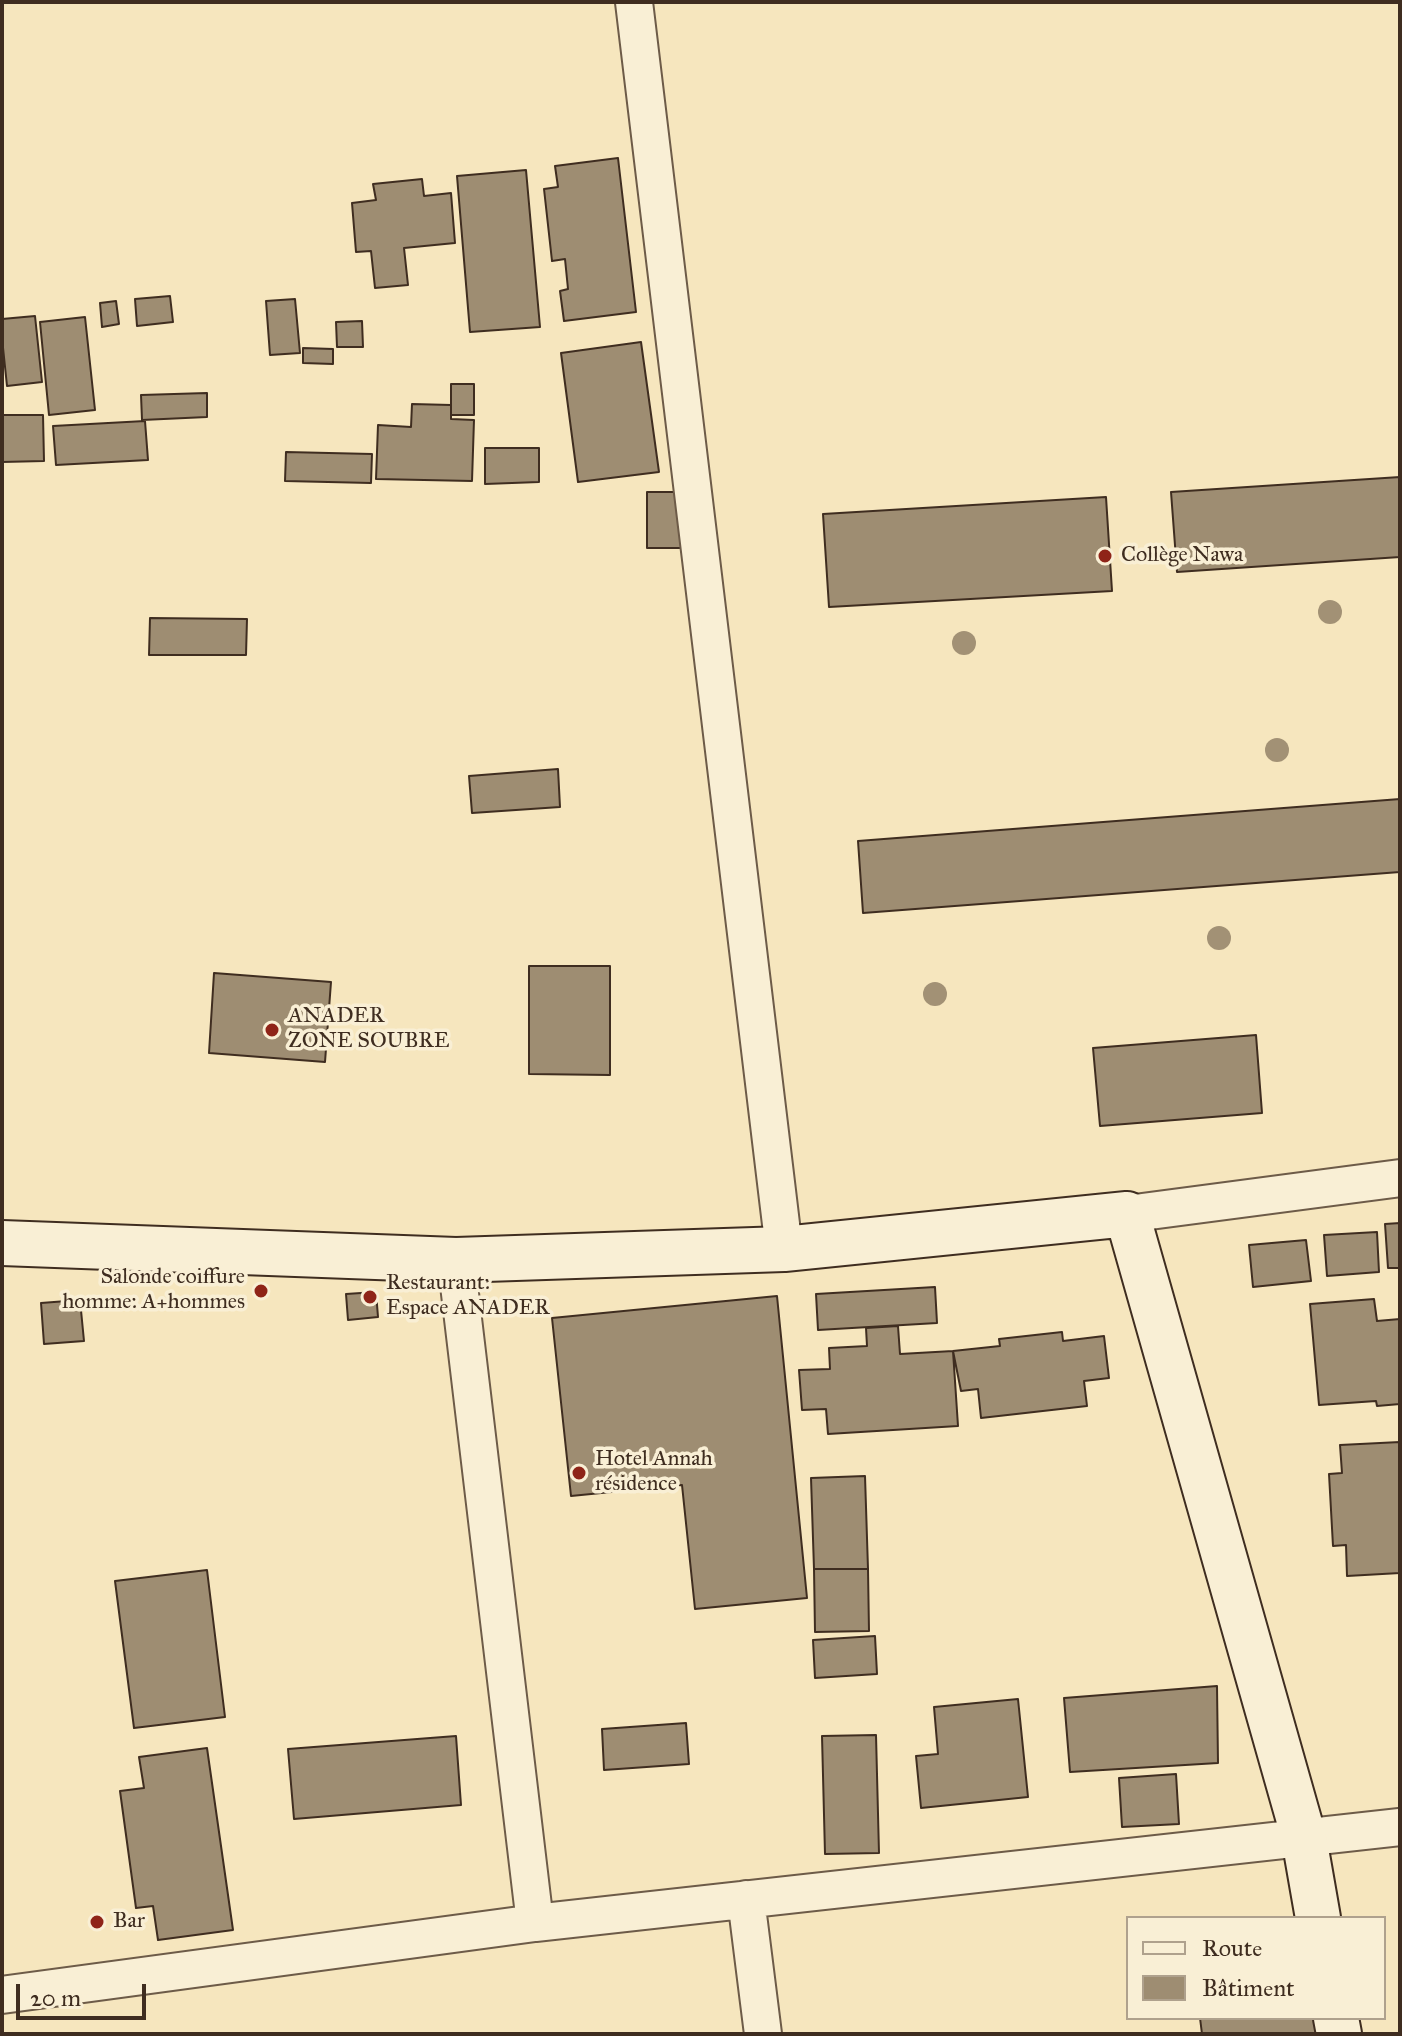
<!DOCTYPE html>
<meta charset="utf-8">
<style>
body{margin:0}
#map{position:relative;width:1402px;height:2036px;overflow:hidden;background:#f6e6be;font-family:"IM FELL Great Primer",serif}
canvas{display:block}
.frame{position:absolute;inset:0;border:4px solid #3f2d20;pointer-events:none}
.legend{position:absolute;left:1126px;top:1916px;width:260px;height:104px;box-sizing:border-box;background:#f9efd5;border:2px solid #afa18d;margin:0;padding:10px 14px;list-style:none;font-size:24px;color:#3f2d20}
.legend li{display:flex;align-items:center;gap:16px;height:40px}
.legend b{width:40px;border:2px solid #afa18d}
.scale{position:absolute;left:16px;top:1984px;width:130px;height:36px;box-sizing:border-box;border:4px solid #3f2d20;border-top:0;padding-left:10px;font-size:24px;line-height:28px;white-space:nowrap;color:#3f2d20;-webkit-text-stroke:6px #f9efd5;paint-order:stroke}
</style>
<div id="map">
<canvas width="1402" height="2036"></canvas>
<div class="frame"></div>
<ul class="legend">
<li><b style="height:10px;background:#f9efd5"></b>Route</li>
<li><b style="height:22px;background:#9e8d72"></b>Bâtiment</li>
</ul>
<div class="scale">20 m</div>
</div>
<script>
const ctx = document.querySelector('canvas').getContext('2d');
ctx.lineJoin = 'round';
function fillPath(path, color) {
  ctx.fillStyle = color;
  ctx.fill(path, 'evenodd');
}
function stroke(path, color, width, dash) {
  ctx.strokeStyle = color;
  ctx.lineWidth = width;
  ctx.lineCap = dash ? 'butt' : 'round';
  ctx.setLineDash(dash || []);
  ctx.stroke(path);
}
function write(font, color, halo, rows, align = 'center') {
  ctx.font = font + ' "IM FELL Great Primer",serif';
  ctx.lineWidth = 7;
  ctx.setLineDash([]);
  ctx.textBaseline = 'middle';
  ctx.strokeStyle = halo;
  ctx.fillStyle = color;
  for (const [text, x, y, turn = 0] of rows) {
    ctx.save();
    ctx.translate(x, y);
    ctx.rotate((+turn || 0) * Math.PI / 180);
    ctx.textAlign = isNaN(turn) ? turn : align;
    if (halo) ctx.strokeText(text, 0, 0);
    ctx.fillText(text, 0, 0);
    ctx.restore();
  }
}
const building = new Path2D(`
 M618,158L636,312L564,321L560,291L568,289L565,259L552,261L544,189L558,187L555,166Z
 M526,170L540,327L470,332L457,176Z
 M422,179L424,196L451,193L455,243L404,248L408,285L375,288L371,251L356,252L352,203L376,200L373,184Z
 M170,296L173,322L137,326L135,299Z
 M295,299L300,353L270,355L266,301Z
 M116,301L119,324L102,327L100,303Z
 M35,316L42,382L7,386L2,338V319Z
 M85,317L95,410L49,415L40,322Z
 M362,321L363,347H337L336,322Z
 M641,342L659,472L578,482L561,353Z
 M303,348L333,349V364L303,363Z
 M451,384H474V415H451Z
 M207,393V417L142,420L141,395Z
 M412,404L451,405V419L474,420L472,481L376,479L378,425L411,427Z
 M2,415H43L44,461L2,462Z
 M145,421L148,460L56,465L53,426Z
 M485,448H539V482L485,484Z
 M286,452L372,454L371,483L285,481Z
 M1400,477V557L1177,572L1171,492Z
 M647,492H686V548H647Z
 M1106,497L1112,591L829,607L823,514Z
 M150,618L247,619L246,655H149Z
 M558,769L560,807L472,813L469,776Z
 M1400,799V872L863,913L858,841Z
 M529,966H610V1075L529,1074Z
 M214,973L331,982L325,1062L209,1053Z
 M1256,1035L1262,1113L1100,1126L1093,1048Z
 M1400,1223V1268H1388L1385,1224Z
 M1377,1232L1379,1272L1327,1276L1324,1235Z
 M1306,1240L1311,1281L1253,1287L1249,1245Z
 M935,1287L937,1323L818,1330L816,1294Z
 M376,1292L378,1317L348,1320L346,1294Z
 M777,1296L807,1598L695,1609L682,1485L571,1496L552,1318Z
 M1374,1299L1377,1321L1400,1319V1404L1377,1406L1376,1401L1319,1405L1310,1304Z
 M80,1300L84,1341L44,1344L41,1303Z
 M898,1326L900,1354L953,1351L958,1426L828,1434L826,1409L802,1410L799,1370L830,1369L829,1348L867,1346L866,1328Z
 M1062,1332L1063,1341L1104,1336L1109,1378L1084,1381L1087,1406L981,1418L978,1389L961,1391L953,1351L1000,1346L999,1339Z
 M1400,1442V1573L1347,1576L1346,1545L1333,1546L1329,1474L1342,1473L1340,1445Z
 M865,1476L868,1569H814L811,1478Z
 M814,1569H868L869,1631L815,1632Z
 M207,1570L225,1717L134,1728L115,1581Z
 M875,1636L877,1674L815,1678L813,1640Z
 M1217,1686L1218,1763L1070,1772L1064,1698Z
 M1018,1699L1028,1797L921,1808L916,1756L938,1754L934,1707Z
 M686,1723L689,1764L604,1770L602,1729Z
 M876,1735L879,1853L825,1854L822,1736Z
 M456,1736L461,1805L294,1819L288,1749Z
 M207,1748L233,1930L158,1940L153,1906L136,1908L120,1791L144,1788L139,1757Z
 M1176,1774L1179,1824L1122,1827L1119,1778Z
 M1200,2018H1317L1320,2034H1202Z`);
fillPath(building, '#9e8d72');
stroke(building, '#3f2d20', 2);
const street = new Path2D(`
 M634,2L784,1249
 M1127,1214L1400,1178
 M456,1260L535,1923
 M746,1899L763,2034
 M2,1995L535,1923L1400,1827`);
const secondary = new Path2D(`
 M2,1243L456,1260L784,1249L1127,1214L1304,1838L1318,1918
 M1336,2018L1339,2034`);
stroke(street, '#6d5b48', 40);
stroke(secondary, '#3f2d20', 48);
stroke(street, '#f9efd5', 36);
stroke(secondary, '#f9efd5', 44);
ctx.fillStyle = '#a29175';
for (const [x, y] of [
 [1330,612],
 [964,643],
 [1277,750],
 [1219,938],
 [935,994]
]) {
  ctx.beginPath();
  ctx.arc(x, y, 12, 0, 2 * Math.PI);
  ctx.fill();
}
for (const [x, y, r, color] of [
 [1105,556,8,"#8f2418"],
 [272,1030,8,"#8f2418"],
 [261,1291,8,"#8f2418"],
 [370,1297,8,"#8f2418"],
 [579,1473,8,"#8f2418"],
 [97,1922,8,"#8f2418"]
]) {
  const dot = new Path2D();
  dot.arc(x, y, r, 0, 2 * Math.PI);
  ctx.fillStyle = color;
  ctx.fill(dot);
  stroke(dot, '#f9efd5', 3);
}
write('22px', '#3f2d20', '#f9efd5', [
 ["Collège Nawa",1121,556],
 ["ANADER",288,1017],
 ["ZONE SOUBRE",288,1042],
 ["Salonde coiffure",245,1278,"right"],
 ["homme: A+hommes",245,1303,"right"],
 ["Restaurant:",386,1284],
 ["Espace ANADER",386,1309],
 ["Hotel Annah",595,1460],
 ["résidence",595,1485],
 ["Bar",113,1922]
], 'left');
</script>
